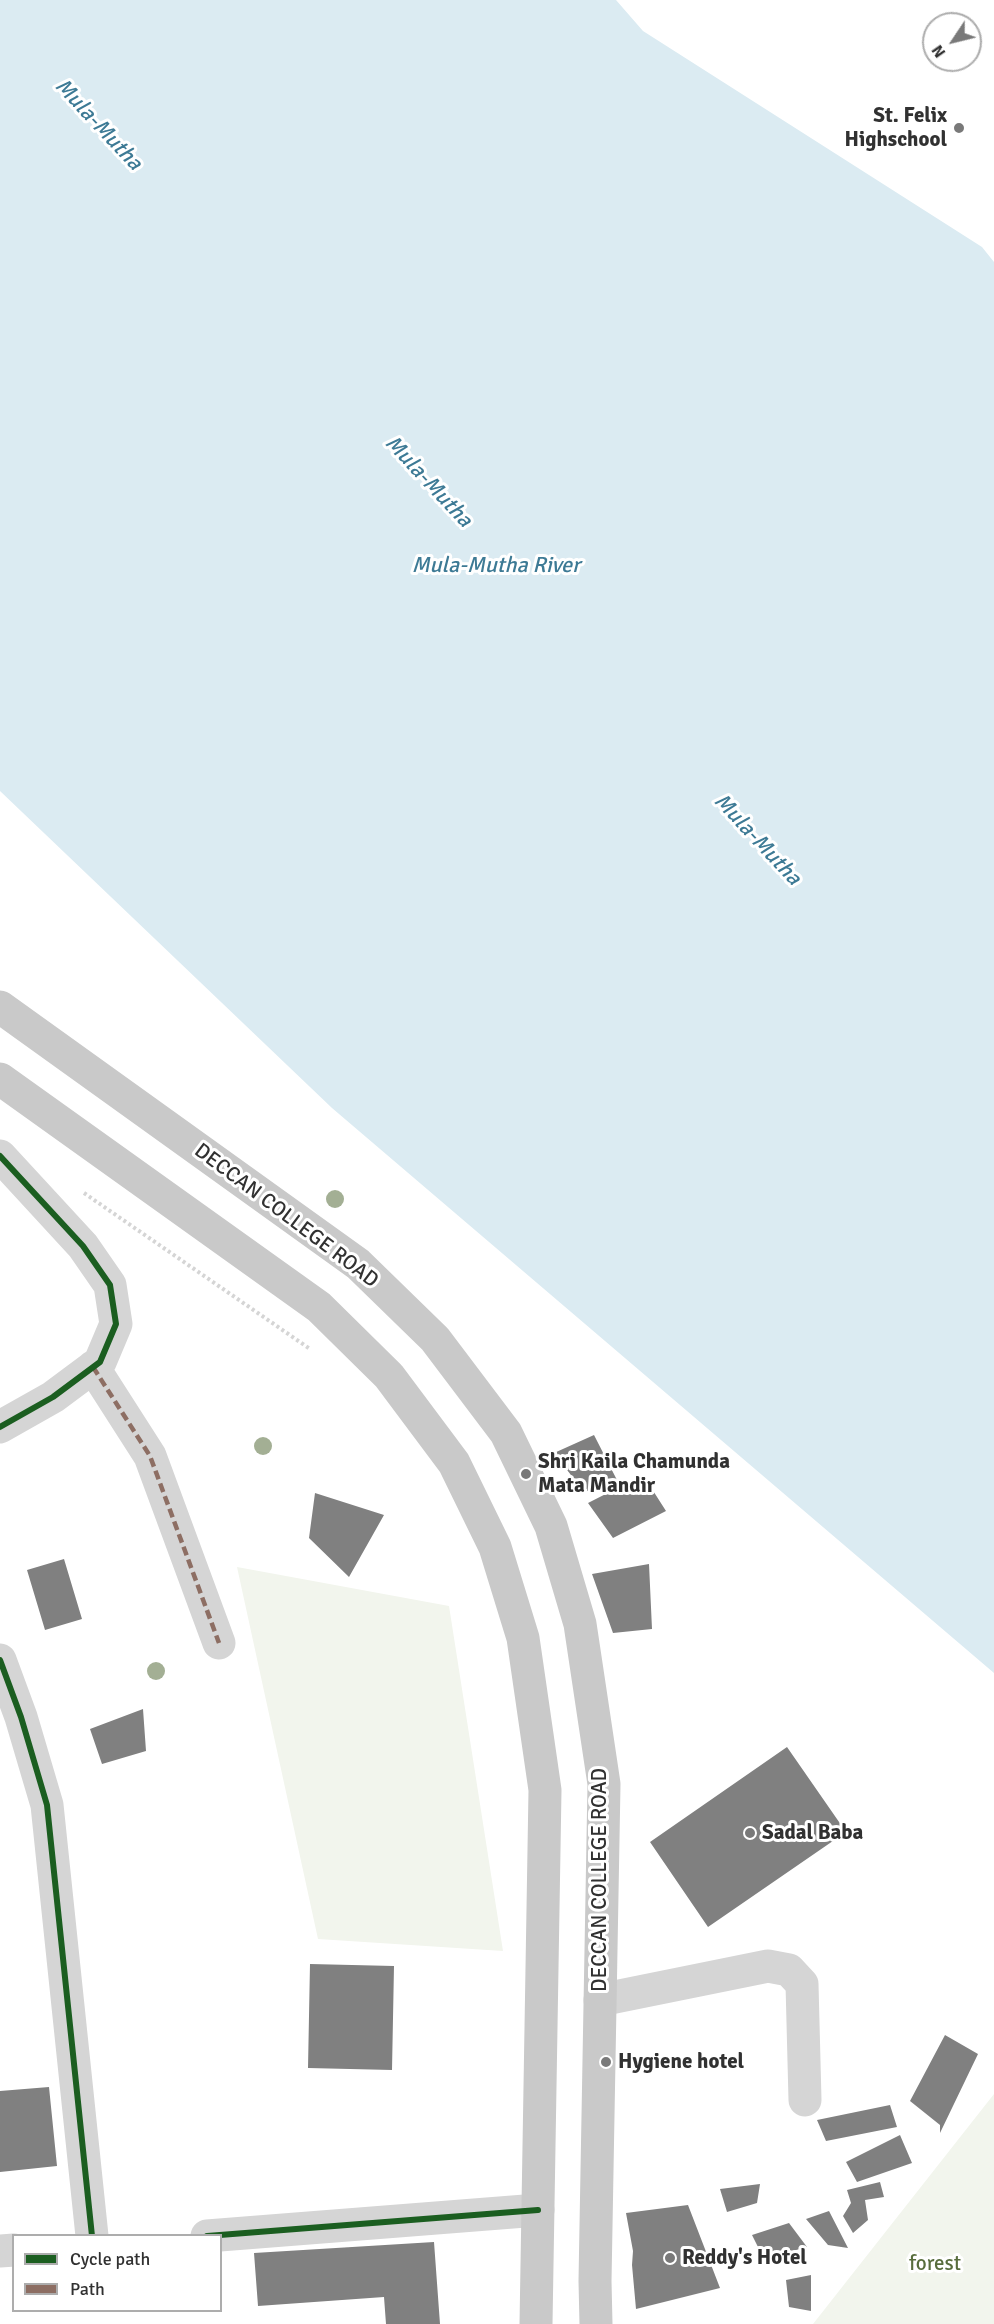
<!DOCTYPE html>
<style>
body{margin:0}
#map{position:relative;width:994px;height:2324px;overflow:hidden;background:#fff;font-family:Signika,sans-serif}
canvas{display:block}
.legend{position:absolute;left:12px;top:2234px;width:210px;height:78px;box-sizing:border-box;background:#fff;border:2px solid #adadad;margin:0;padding:8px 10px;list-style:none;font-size:18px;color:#313131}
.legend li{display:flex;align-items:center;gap:12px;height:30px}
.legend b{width:30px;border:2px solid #adadad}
.north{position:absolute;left:922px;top:12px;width:60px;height:60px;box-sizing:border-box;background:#fff;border:2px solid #adadad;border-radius:50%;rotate:235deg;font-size:16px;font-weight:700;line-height:24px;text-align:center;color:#313131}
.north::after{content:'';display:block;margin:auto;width:21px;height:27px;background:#797979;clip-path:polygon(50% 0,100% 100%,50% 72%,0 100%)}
</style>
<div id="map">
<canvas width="994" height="2324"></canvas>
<ul class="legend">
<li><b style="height:8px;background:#1b5e20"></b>Cycle path</li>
<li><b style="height:8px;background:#8d6e63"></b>Path</li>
</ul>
<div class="north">N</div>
</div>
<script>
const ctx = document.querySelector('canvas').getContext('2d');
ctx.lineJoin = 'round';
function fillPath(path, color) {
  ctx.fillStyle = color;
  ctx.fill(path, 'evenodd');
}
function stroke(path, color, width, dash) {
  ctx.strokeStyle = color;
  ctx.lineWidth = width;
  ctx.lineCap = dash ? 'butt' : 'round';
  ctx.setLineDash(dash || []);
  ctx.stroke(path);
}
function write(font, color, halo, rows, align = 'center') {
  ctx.font = font + ' Signika,sans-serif';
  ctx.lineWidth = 6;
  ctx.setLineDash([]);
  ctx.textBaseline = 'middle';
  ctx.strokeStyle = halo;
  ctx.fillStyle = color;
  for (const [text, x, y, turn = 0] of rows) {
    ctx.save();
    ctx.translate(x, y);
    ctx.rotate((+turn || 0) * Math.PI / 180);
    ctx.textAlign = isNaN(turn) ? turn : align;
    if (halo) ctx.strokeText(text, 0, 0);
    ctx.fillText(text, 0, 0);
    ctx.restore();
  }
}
fillPath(new Path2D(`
 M237,1567L449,1606L503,1951L318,1939Z
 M994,2094V2324H813Z`), '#f2f5ed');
fillPath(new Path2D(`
 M0,0H616L643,31L982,247L994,262V1673L332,1108L0,791Z`), '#dbebf2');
fillPath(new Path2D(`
 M594,1435L618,1482L584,1492L554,1453Z
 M643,1475L666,1511L613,1538L588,1503Z
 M315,1493L384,1515L349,1577L309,1538Z
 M64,1559L82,1619L45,1630L27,1570Z
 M649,1564L652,1629L613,1633L592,1574Z
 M143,1709L146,1751L102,1764L90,1729Z
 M787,1747L846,1832L708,1927L650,1842Z
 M310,1964L394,1966L392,2070L308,2068Z
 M945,2035L978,2054L940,2133V2125L910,2101Z
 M49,2087L57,2166L0,2172V2091Z
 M890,2105L897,2127L826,2141L817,2120Z
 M900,2135L912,2163L857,2182L846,2162Z
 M880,2182L884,2197L865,2200L868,2220L853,2233L843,2216L851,2203L847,2190Z
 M760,2184L757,2203L727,2212L720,2189Z
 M688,2205L720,2288L636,2309L632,2265L633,2251L626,2213Z
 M829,2211L848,2248L828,2245L806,2219Z
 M789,2223L807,2247L764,2259L752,2235Z
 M434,2242L440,2324H386L384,2297L258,2306L254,2253Z
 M811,2275V2311L789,2307L786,2280Z`), '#808080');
stroke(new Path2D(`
 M84,1193L310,1349`), '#d5d5d5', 4, [3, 3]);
stroke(new Path2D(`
 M0,1156L83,1246L110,1285L116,1324L100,1362L53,1397L0,1427
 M93,1367L150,1456L219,1643
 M0,1660L21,1717L47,1805L92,2236
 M600,2000L768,1966L789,1970L802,1984L805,2100
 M207,2236L538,2210
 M0,2251L14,2250`), '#d5d5d5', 33);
stroke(new Path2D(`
 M0,1007L358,1264L435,1339L506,1433L551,1526L580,1624L604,1784L595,2281L596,2324
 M0,1079L319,1307L389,1376L454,1463L495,1547L523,1638L545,1790L536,2324`), '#c9c9c9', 33);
stroke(new Path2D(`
 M93,1367L150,1456L219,1643`), '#8d6e63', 4.5, [9, 4.5]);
stroke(new Path2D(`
 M0,1156L83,1246L110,1285L116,1324L100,1362L53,1397L0,1427
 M0,1660L21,1717L47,1805L92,2236
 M207,2236L538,2210`), '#1b5e20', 6);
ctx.fillStyle = '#a3af94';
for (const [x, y] of [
 [335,1199],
 [263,1446],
 [156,1671]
]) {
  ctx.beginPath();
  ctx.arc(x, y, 9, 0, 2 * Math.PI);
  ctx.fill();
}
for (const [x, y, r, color] of [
 [959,128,6,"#797979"],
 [526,1474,6,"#797979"],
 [750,1833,6,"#797979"],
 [606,2062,6,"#797979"],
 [670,2258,6,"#797979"]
]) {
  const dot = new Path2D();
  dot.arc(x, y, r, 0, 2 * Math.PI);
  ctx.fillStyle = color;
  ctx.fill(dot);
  stroke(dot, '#fff', 2);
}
write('bold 21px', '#313131', '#fff', [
 ["St. Felix",947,116,"right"],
 ["Highschool",947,140,"right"],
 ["Shri Kaila Chamunda",538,1462],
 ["Mata Mandir",538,1486],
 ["Sadal Baba",762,1833],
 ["Hygiene hotel",618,2062],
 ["Reddy's Hotel",682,2258]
], 'left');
write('21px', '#313131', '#fff', [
 ["DECCAN COLLEGE ROAD",286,1216,37],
 ["DECCAN COLLEGE ROAD",600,1880,-90]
]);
write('21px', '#586d3d', '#fff', [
 ["forest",935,2264]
]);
write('italic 22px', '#3d7a95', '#fff', [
 ["Mula-Mutha",98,125,47],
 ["Mula-Mutha",428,482,47],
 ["Mula-Mutha River",496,566],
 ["Mula-Mutha",757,840,47]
]);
</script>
